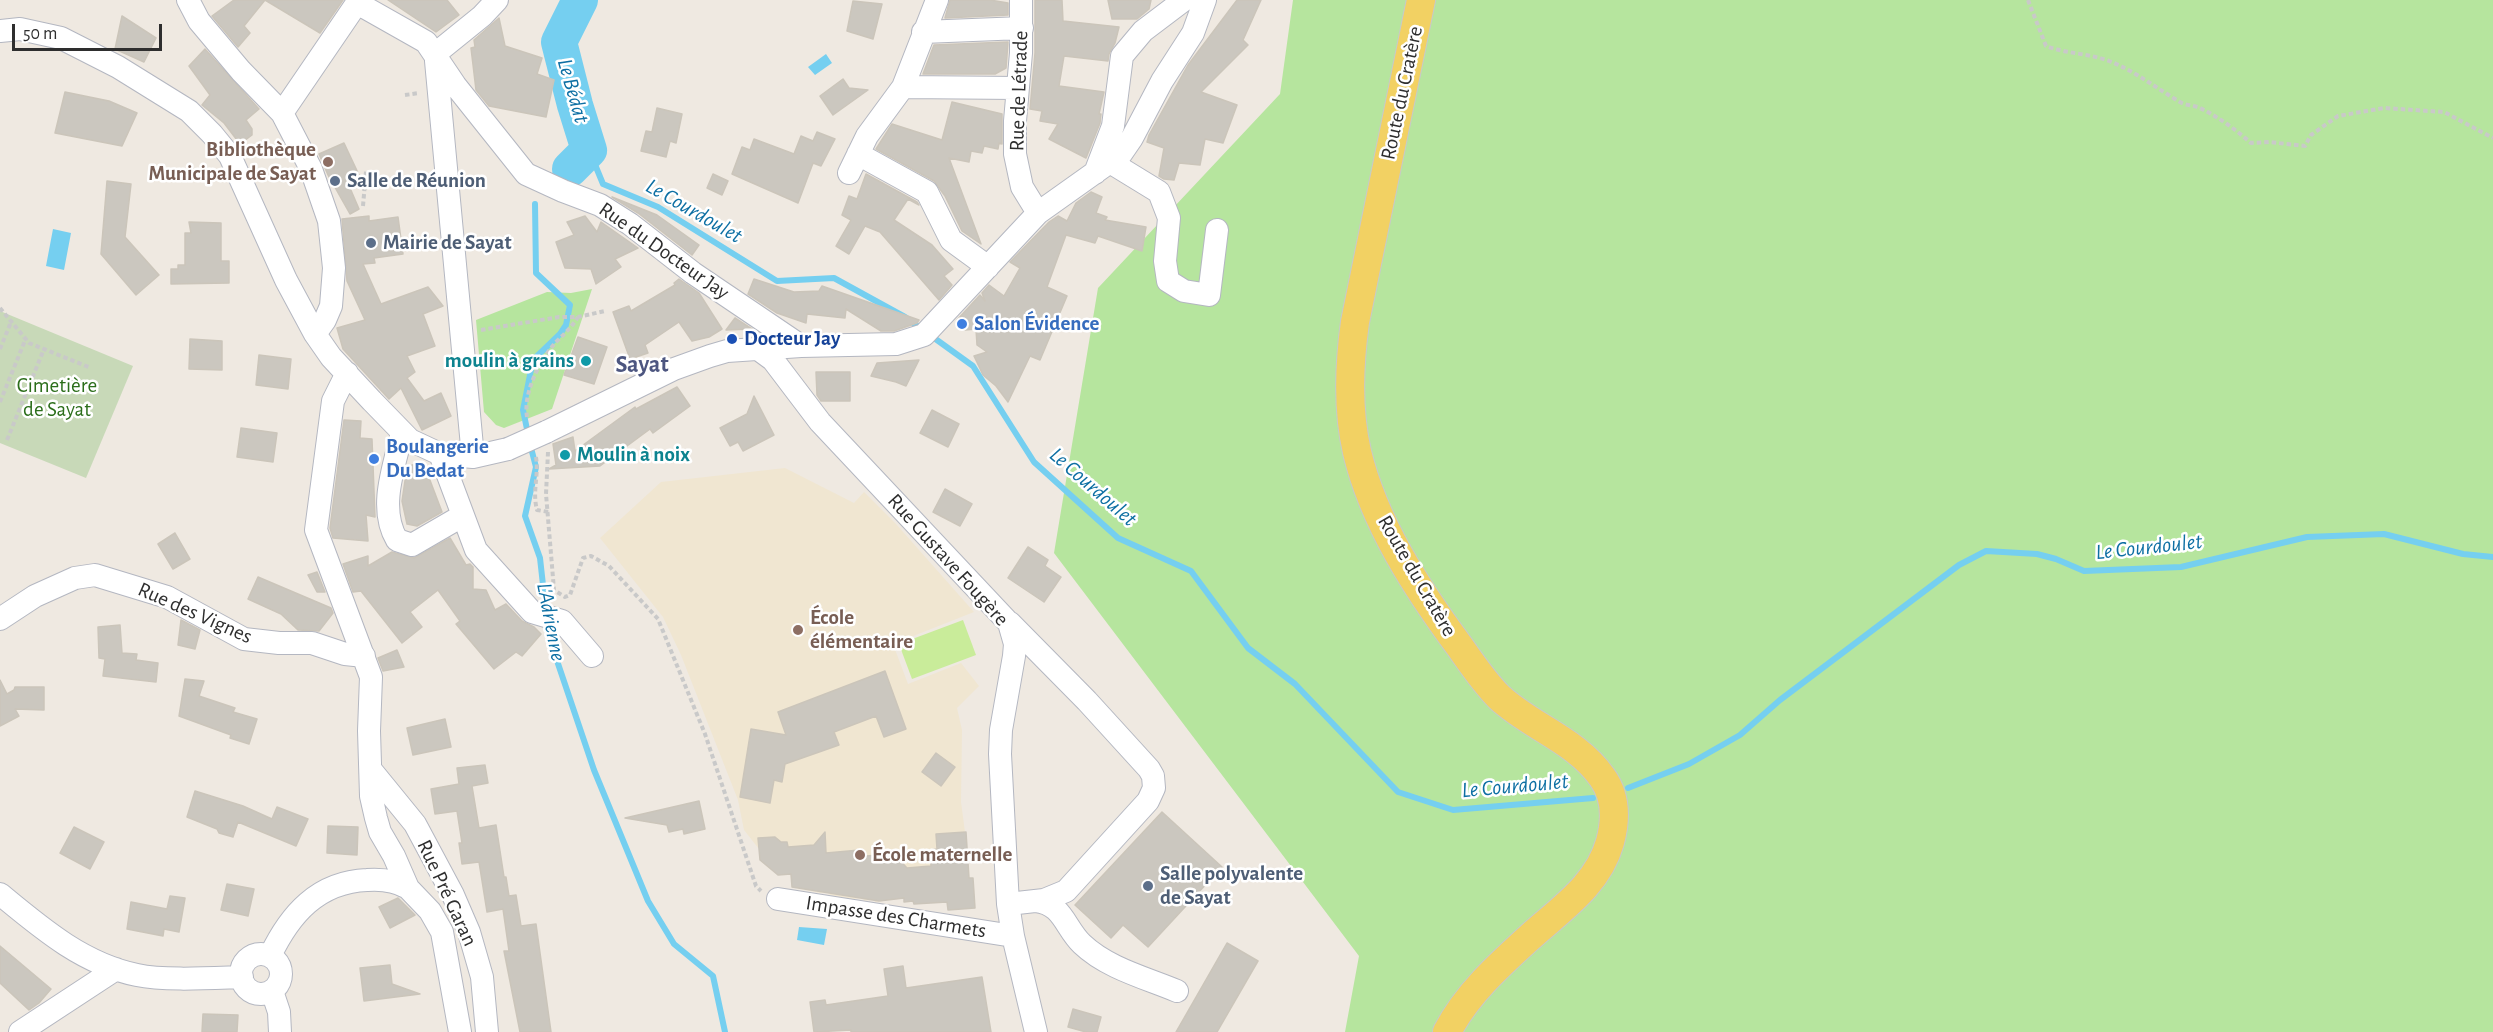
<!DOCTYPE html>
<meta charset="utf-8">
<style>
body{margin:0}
#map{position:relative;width:2493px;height:1032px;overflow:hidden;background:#efe9e1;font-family:"Alegreya Sans",sans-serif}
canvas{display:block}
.scale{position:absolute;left:12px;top:24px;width:150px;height:27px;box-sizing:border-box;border:3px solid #2e2e2e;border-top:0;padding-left:8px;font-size:18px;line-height:21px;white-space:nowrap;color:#2e2e2e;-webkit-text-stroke:4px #fff;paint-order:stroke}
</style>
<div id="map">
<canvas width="2493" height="1032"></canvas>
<div class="scale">50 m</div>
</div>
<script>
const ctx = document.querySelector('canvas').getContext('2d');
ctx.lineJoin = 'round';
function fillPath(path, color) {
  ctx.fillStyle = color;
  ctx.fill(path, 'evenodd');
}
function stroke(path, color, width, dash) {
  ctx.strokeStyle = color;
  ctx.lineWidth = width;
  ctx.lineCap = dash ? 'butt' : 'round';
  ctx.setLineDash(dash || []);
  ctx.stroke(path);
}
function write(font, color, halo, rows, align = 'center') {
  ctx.font = font + ' "Alegreya Sans",sans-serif';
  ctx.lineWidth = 5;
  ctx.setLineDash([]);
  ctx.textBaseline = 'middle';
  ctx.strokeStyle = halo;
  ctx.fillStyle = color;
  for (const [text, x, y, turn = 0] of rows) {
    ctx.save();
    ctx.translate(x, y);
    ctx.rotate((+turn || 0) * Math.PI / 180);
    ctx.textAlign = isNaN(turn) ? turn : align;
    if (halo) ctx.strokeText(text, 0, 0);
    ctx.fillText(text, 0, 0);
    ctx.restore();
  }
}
fillPath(new Path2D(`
 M785,468L854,503L864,492L896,524L974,612L893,644L908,684L961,663L979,686L957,708L962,730L961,802L967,847L960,848L961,855L968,854V862L961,863L962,878H973L975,908L948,910L947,902L914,904L913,901L904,898L875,902V899L864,901L863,898L852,899L830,895L829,892L820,893L792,887L791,875H778L760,860L759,849L744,830L738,800L681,655L663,617L600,538L661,482Z`), '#f0e6d1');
fillPath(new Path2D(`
 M1293,0H2493V1032H1345L1359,956L1054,553L1098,288L1280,94Z
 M592,289L552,409L504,428L496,425L484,412L476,320L547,292L571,293Z`), '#b6e59e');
fillPath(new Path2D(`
 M0,311L133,366L86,478L0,443Z`), '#c8d9b8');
fillPath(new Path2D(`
 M963,620L976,655L912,679L899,644Z`), '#c9ec9a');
fillPath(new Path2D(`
 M826,54L832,63L815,75L808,67Z
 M53,229L71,233L64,270L46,266Z
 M799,927L827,929L824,945L797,940Z`), '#75cff0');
stroke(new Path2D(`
 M589,150L603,184L658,207L777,281L834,278L905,317L973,366L1034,462L1118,538L1191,571L1248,648L1295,684L1398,792L1453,810L1593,798
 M528,434L523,410L533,360L560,334L566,325L570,305L536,273L535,204
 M530,444L536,467L525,516L540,558L546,612
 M548,622L550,640L594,770L648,901L674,944L713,976L725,1032
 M1628,788L1689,764L1740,735L1780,700L1959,565L1986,551L2037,554L2056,559L2084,571L2181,567L2307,537L2384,534L2463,554L2493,557`), '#75cff0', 6);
stroke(new Path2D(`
 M570,169L589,150L575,105L559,42L580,0`), '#75cff0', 36);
const building = new Path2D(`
 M234,0H265L244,26L250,33L238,47L212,16Z
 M265,0H343L320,33Z
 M388,0H447L459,15L436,32Z
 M950,0H990L1008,3V15L945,18Z
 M1035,0H1062L1063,21L1119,27L1115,43L1109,54L1108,61L1064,56L1059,86L1104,92L1099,114H1101L1100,123L1086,158L1049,139L1058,124L1040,121L1042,111L1030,109L1035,53Z
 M1108,0H1151L1149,9L1137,19H1112Z
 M1237,0H1261L1243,40L1248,45L1201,92L1237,105L1223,143L1205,139L1200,165L1179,163L1174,180L1164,179L1159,176L1164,148L1147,142L1149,135L1188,65Z
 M853,1L882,4L873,39L847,31Z
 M122,16L156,38L144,62L115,49Z
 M499,18L505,46L542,58L537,74L554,80L546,117L489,106L476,90L471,48L475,47L474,40Z
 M1008,42L1006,68L995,74H923L934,45Z
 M205,49L259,109L246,120L252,129V135L240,144L224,123L202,105L210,95L189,66Z
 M843,79L849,88L868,90L833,115L820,96Z
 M65,92L109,101L137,113L122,146L55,133Z
 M952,102L1002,114V144L999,143L998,149L984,146L982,153L971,151L969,162L949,158L981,244L962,231L945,196L934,181L876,149L892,124L942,140Z
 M657,108L682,114L676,143L670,141L666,157L641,151L646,131L652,132Z
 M817,132L835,139L821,166L813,163L798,203L732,174L742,147L750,150L754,139L794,154L801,136L813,141Z
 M344,143L359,175L347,181L359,209L350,214L328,175L319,154Z
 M713,174L728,181L722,195L707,188Z
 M866,174L917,202L919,205L908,199L894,220L932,245L953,269L944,276L952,285L939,300L880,232L865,226L849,254L836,246L851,220L842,215L849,196L857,199Z
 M107,181L131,184L125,237L159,275L136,295L101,254Z
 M1091,192L1102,197L1096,213L1107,217L1105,220L1146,227L1142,251L1098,236L1095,243L1066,235L1047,287L1067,296L1040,360L1030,356L1008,402L996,386L983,375L974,356L987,352L977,345L976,329L965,330L957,320L980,295L985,301L982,293L989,285L1004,296L1020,268L1010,262L1049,222L1058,216L1067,221L1076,203Z
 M612,197L657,215L699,245L692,255L638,213Z
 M369,216V221L398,217L403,254L374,258L375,263L363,264L381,304L428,287L443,306L423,314L435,346L407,356L415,372L407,378L424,401L441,393L451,416L422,430L401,388L389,399L343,349L337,328L365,320L347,281L342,219Z
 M585,216L597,232L601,222L638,248L615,259L621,267L596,284L591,269L565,268L556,242L574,235L567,222Z
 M189,222L221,223V261H229V283L171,284V269H178V265H185V233H191Z
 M679,279L699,293L722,329L709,337L692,341L679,322L645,345L648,353L630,359L613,312L629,306L631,311L675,285L674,283Z
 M754,279L794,292L819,291L822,286L919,320L917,323L894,331H881L846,309L845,318L807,314L806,323L777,313L748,294Z
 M735,318L752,329L726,330Z
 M578,337L607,347L594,384L564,375Z
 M190,339L222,341V370L189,369Z
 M259,355L291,359L288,389L256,385Z
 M919,360L906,386L896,382L871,376L877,363Z
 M816,372H850V401H821L817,395Z
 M677,387L690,406L653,433L650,429L600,466L549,469L556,465L553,444L573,437L575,451L635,407L636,409Z
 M754,396L774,435L743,451L738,442L730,446L720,428L747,414Z
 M932,410L959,424L948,447L920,433Z
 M344,420L361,421L360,438L372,439L375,517L366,515L368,541L333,538L330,528Z
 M241,428L277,433L273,462L237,457Z
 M418,463L428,475L442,512L417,526L407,524L402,501L407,467Z
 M945,489L972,504L960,526L933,512Z
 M175,533L190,559L173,569L158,544Z
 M450,538L466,565L470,564L473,567V589L486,590L495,610L506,604L522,621L534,627L541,634L522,656L516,652L494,669L456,624L460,621L438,590L410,612L422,627L402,643L361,591L353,592L343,564L368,556V566L392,552L414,558Z
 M1028,547L1048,560L1045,566L1061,577L1044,602L1008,578Z
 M317,572L325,592H317L308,575Z
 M258,577L331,608L333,613L319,631L298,630L281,614L248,599Z
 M181,620L200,630L195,649L178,645Z
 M120,625L122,653L137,654L136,660L158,663L156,682L103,676L105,659L99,658L98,627Z
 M397,650L404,667L383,671L378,658Z
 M885,671L906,729L884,737L876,716L834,732L839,745L785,764L782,782L774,780L770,803L740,797L751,729L786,735L778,712Z
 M185,679L204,681L199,696L235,708L233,712L257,719L249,744L230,738L231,735L179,716Z
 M0,680L7,694L14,690L15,687H44V710L15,709L19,716L0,726Z
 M445,719L451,747L413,755L407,728Z
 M936,753L955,767L941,786L922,772Z
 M485,765L488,783L472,786L479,828L496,825L504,877H506L509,896L516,895L521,926L536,924L551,1032H520L504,951H509L503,909L487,912L479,862L462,864L459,843H462L457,811L435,814L431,789L459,784L457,768Z
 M195,791L243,806L272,819L277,807L308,819L296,846L238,822L233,837L219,833L217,829L187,817Z
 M699,801L705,829L684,834L683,829L669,832L667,825L625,818Z
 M1162,812L1222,867L1148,947L1123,925L1111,938L1075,905Z
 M328,826L358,827L357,855L327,853Z
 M74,827L104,842L90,869L60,853Z
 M825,832L826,853L860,850L866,856L894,854L907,868L931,866L930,850L937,849L936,834L966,832L969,878H973L975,908L948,910L947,902L914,904L913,901L904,902V898L879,901L792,887L791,874L778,875L760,860L758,838L775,837L781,842H787L788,847L814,845Z
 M227,884L254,889L248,916L221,910Z
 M170,896L185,898L179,932L164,929L163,936L127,929L131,902L167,909Z
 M398,898L415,915L390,928L379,907Z
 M1227,943L1258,961L1217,1032H1176Z
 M0,946L51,989L39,1003L29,1010L0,983Z
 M390,965L392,984L420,994L364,1001L360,968Z
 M903,966L906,988L982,977L991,1032H851V1030L814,1032L810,1002L825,1000L826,1005L888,996L884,969Z
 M1073,1009L1101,1017L1097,1032H1086L1068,1027Z
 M203,1014L238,1015L237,1032H202Z`);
fillPath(building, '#cbc7bf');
stroke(building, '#cbc5ba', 1.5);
const minor = new Path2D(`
 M188,0L199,21L241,71L282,113L311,169L329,221L334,268L331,306L325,320L315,334
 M357,0V3L426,42L455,85L526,174L563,191L600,205L630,224L693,273L801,346
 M1021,0V53L1015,121V154L1022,187L1038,213
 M0,31L20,29L61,38L118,67L189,111L212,134L230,156L286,280L315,334L331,357L372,401L410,440L440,454L473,457L508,449
 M923,32L1022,28
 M435,54L482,16L497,0
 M436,61L473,457
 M903,87L1018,88
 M282,113L357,3
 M858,154L927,192L951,240L988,267
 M1110,162L1159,192L1169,218L1165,261L1168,281L1184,291L1209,295L1217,230
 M849,173L867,136L903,87L937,0
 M1095,173L1113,126L1122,56L1143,31L1184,0
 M758,349L773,360L820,422L1009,623L1015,644L1014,656L1001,730L1000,754L1008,904L1013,936L1036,1032
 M347,373L333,401L316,530L371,677L369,731L371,796L376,818L380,832L394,856L408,888L430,911L442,932L460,1032
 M546,432L674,369L710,356L727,351L801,346L896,344L924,335L1038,213L1121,154L1132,138L1162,81L1193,33L1205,0
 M402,433C394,467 378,508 397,540L412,545L462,516
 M440,454L476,550L532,612L562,621L592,656
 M0,619L35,596L75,578L95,575L167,597L244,639L279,643H312L345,654L364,656
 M371,770L415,824L453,895L469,932L482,977L487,1032
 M0,894C41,928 83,964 137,975C164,981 212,978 242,977
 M778,899L1013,936
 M1036,901C1063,904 1065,928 1082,944C1107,968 1146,978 1177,991
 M1008,904L1044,900L1066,891L1148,801L1154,788L1153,776L1149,769L1087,701L1010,623
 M241 974a20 20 0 1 1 40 0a20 20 0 1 1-40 0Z
 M270,956C290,914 318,882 367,880C381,879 395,880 408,888
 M272,991L279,1012L280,1032
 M20,1032L116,969`);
const major = new Path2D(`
 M1421,0L1355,322C1349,365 1347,409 1357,452C1374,523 1417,589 1460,647C1472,664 1484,682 1499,697C1531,727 1576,740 1602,777C1616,796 1616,820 1610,842C1598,885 1561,909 1530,937C1498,966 1467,994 1447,1032`);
stroke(minor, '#b4b7c1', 24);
stroke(major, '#c9c9c9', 30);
stroke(new Path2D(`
 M2028,0L2046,46C2067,54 2088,53 2109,61C2135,71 2156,88 2180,102C2187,106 2195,105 2202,109C2220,118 2236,130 2251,143L2269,142L2305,146L2311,135L2338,116L2384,108L2444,112L2493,138
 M405,95L419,93
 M363,206L366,171
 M0,308L29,343L91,368
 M481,330L559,317H578L605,311
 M0,349L11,322
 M0,402L26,338
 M527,417C523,392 540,360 556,342C564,334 571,328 578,317
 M7,440L44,349
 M548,452L546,494L554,590L565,597L570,595L583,558L591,556L609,566L658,619L705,734L756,886L761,891
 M536,457C539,476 532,491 537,510L549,512`), '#c9c9c9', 4, [4.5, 3]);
stroke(minor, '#fff', 22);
stroke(major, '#f2d163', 28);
const minorBridge = new Path2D(`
 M508,449L546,432`);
stroke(minorBridge, '#b4b7c1', 24, []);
stroke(minorBridge, '#fff', 22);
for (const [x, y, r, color] of [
 [328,162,6,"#8d6e63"],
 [335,181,6,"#5c6f8a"],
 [371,243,6,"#5c6f8a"],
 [962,324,6,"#3f7fe0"],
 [732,339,6,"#1a4fb4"],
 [586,361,6,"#0f9aa8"],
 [565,455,6,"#0f9aa8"],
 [374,459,6,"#3f7fe0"],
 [798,630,6,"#8d6e63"],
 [860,855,6,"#8d6e63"],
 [1148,886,6,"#5c6f8a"]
]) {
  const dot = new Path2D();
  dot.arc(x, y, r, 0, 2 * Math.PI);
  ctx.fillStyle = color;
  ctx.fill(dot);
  stroke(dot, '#fff', 2);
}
write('21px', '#2e2e2e', '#fff', [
 ["Rue de Létrade",1019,91,-88],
 ["Route du Cratère",1402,93,-78],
 ["Rue du Docteur Jay",664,251,35],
 ["Rue Gustave Fougère",948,560,48],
 ["Route du Cratère",1417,576,60],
 ["Rue des Vignes",195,613,24],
 ["Rue Pré Garan",447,893,65],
 ["Impasse des Charmets",896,917,9]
]);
write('bold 21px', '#785e54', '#fff', [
 ["Bibliothèque",316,150,"right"],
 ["Municipale de Sayat",316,174,"right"],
 ["École",810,618],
 ["élémentaire",810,642],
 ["École maternelle",872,855]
], 'left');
write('bold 21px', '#4e5e75', '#fff', [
 ["Salle de Réunion",347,181],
 ["Mairie de Sayat",383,243],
 ["Salle polyvalente",1160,874],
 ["de Sayat",1160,898]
], 'left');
write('bold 21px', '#366cbe', '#fff', [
 ["Salon Évidence",974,324],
 ["Boulangerie",386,447],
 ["Du Bedat",386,471]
], 'left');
write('bold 21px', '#164399', '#fff', [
 ["Docteur Jay",744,339]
], 'left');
write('bold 21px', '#0d838f', '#fff', [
 ["moulin à grains",574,361],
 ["Moulin à noix",577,455,"left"]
], 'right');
write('21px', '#2c6e1b', '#fff', [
 ["Cimetière",57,386],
 ["de Sayat",57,410]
]);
write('italic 22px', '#0d6fa3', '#fff', [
 ["Le Bédat",573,91,74],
 ["Le Courdoulet",694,211,30],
 ["Le Courdoulet",1093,487,41],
 ["Le Courdoulet",2149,547,-6],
 ["L'Adrienne",551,622,79],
 ["Le Courdoulet",1515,786,-5]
]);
write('bold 24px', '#4d5680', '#fff', [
 ["Sayat",642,365]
]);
</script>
